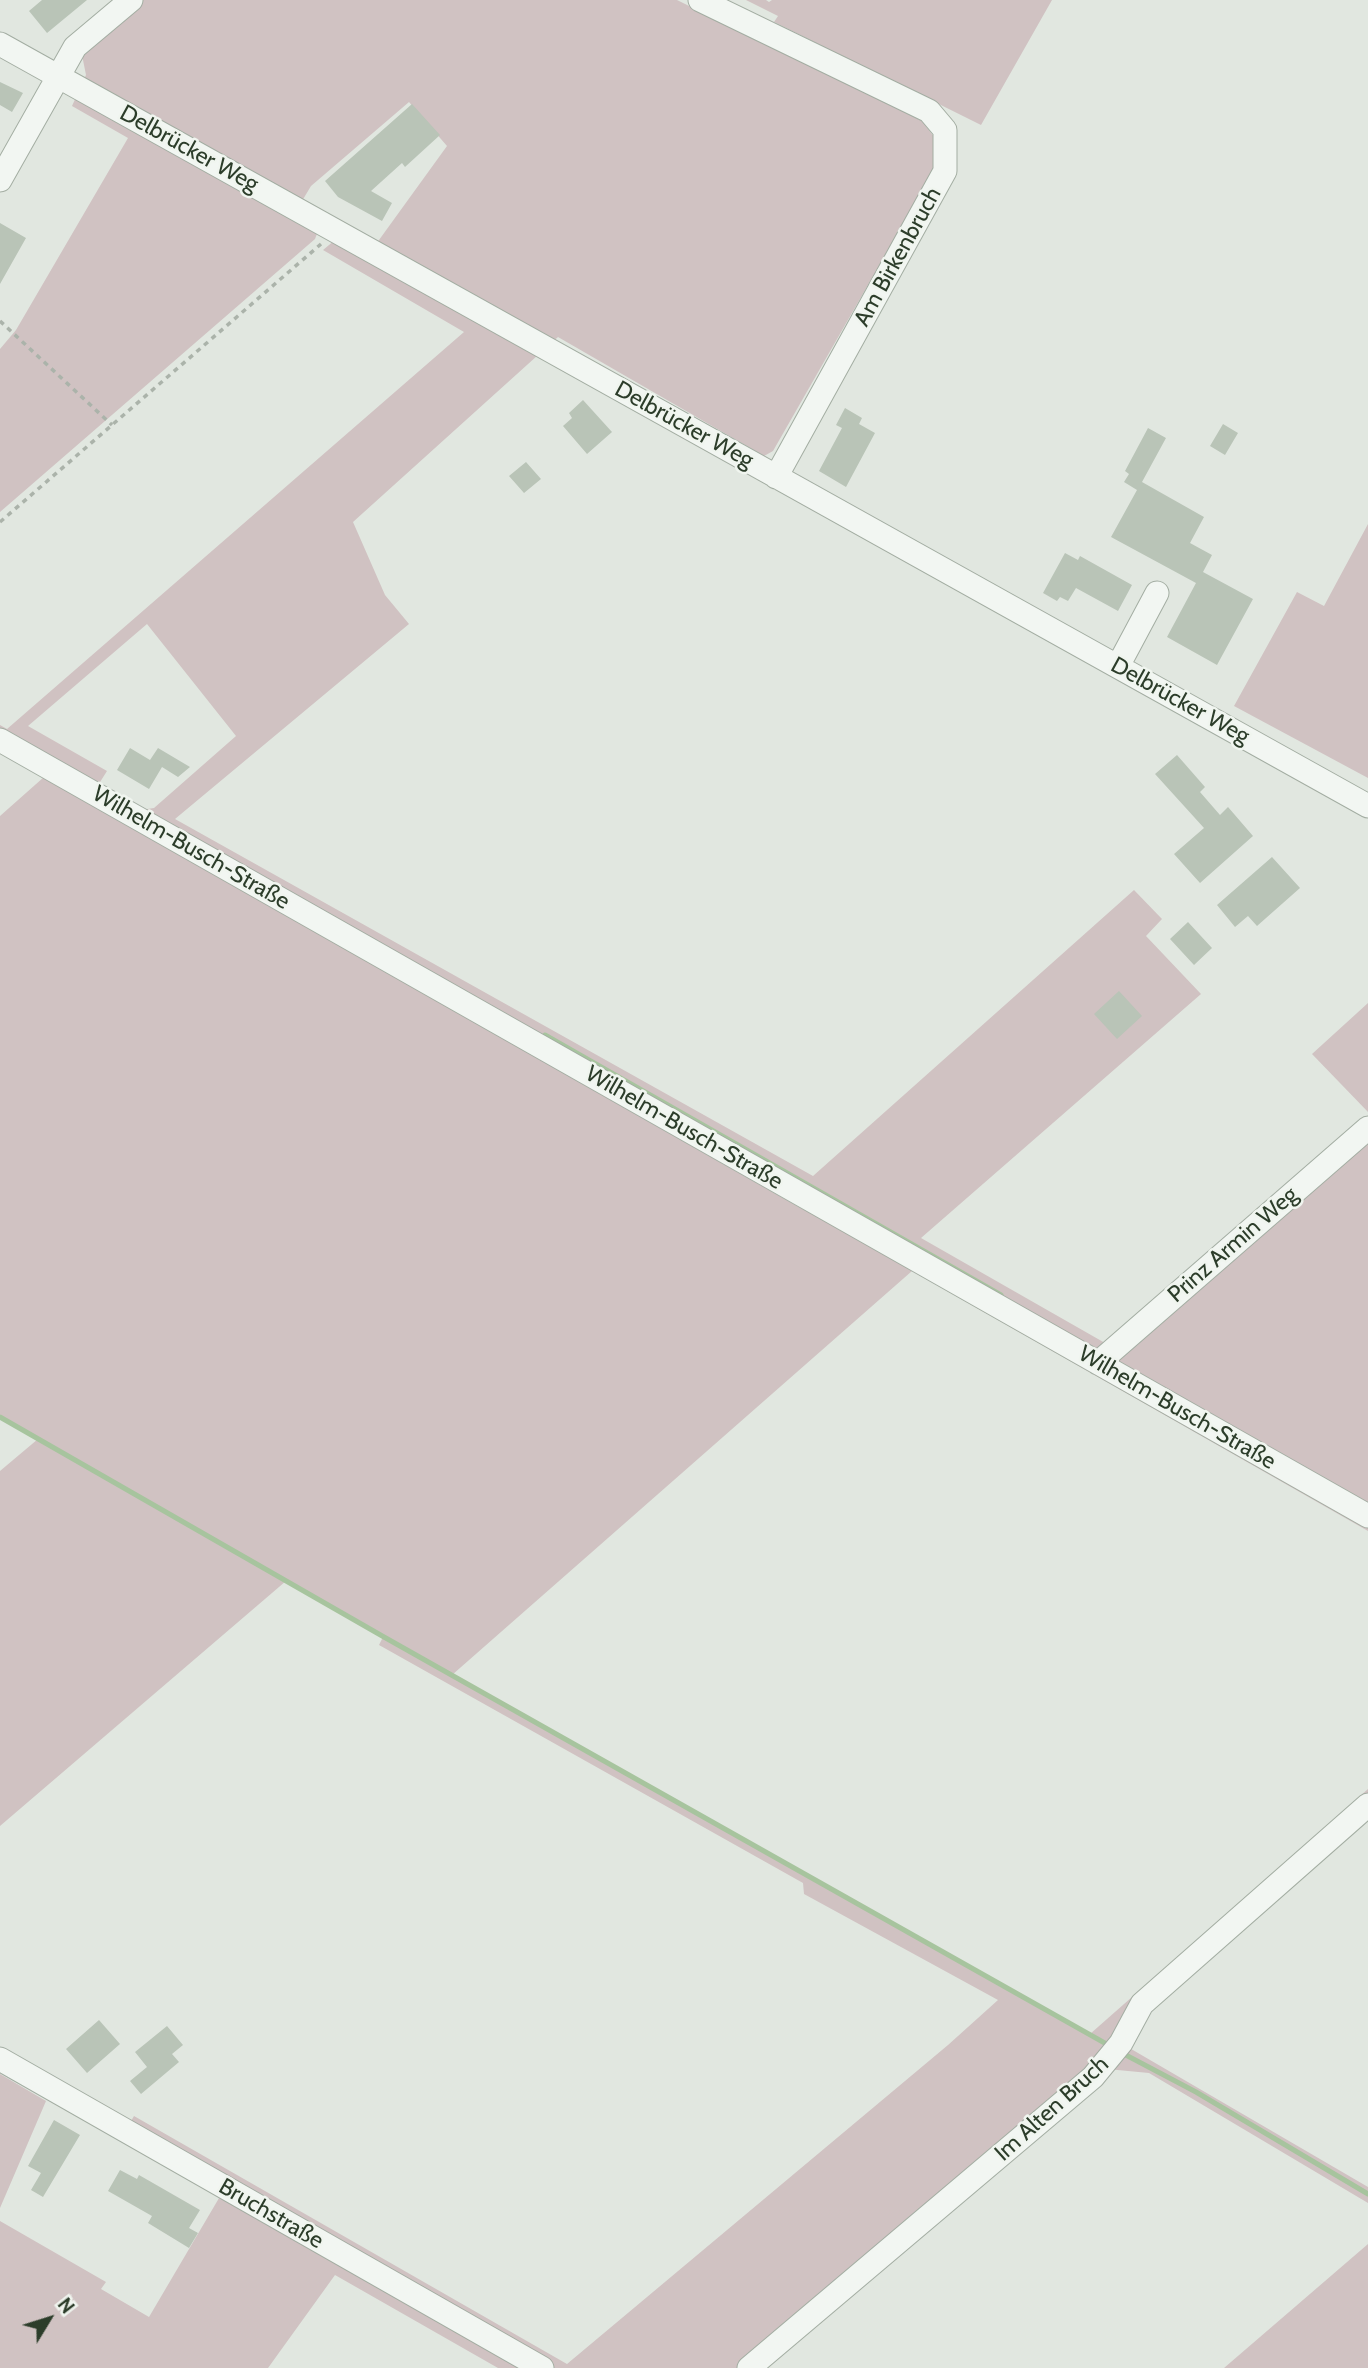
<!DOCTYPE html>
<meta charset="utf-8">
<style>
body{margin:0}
#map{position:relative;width:1368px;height:2368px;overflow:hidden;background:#e1e7e0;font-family:Cabin,sans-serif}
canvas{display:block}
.north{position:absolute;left:14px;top:2284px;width:70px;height:70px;-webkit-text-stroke:5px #f0f5ef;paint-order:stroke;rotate:52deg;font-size:19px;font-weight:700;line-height:28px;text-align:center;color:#2c3d2a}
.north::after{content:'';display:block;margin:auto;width:24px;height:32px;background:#2c3d2a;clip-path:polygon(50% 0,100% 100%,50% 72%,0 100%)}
</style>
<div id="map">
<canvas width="1368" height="2368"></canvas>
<div class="north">N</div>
</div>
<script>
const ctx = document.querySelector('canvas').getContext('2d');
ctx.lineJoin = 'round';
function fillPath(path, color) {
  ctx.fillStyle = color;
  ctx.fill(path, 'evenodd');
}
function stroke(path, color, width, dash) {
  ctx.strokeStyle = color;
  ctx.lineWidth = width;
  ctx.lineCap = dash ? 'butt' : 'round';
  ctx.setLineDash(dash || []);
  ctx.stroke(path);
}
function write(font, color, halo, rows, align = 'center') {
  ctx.font = font + ' Cabin,sans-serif';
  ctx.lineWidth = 5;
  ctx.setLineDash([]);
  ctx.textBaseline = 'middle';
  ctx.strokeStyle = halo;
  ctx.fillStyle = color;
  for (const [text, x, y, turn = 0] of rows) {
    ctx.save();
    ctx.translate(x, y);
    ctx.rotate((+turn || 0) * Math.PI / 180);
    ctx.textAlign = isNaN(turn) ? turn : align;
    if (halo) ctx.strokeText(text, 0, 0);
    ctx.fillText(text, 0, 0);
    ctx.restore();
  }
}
fillPath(new Path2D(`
 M136,0H677L922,121L938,142L936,166L773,451L764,456L558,337L353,522L385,595L409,624L175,819L813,1176L1134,890L1162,919L1146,936L1201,994L921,1238L1105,1343L1092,1354L134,811L154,808L236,736L147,624L28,726L107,771L95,790L0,736V725L7,729L464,332L323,250L335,240L366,258L447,146L409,102L311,186L293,216L318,231L315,239L0,512V349L16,330L128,138L72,106L86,75L82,55Z
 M746,0H766L769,2L772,0H1052L981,125L774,22L778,16Z
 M1368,524V778L1234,706L1297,592L1324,606Z
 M44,777L804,1210L809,1203L1368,1521V1531L912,1271L452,1675L1090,2034L1368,1789V1800L1138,2002L1105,2057L739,2368H498L335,2275L268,2368H0V2221L106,2282L101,2289L149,2317L222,2193L128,2126L134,2116L567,2364L948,2045L998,2000L804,1894L803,1883L379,1645L383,1637L286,1581L0,1826V1471L38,1439L0,1417V816Z
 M1368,1003V1112L1312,1054Z
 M1368,1139V1511L1108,1363Z
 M1126,2046L1368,2187V2203L1149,2073L1107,2069Z
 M0,2074L46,2101L0,2208Z
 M1368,2244V2368H1224Z`), '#d0c2c2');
stroke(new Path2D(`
 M545,1035L1001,1295
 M0,1417L384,1637L1110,2046
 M1122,2053L1196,2092L1368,2194`), '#a7c49e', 5);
fillPath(new Path2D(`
 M42,0H87L47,33L29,11Z
 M0,82L23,93L12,112L0,105Z
 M412,104L440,135L405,167L402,163L371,191L392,203L382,221L338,197L325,181Z
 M0,223L26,238L0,284Z
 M583,400L612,432L587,454L563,426L572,418L569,413Z
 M845,408L862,418L859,424L875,433L846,487L819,471L842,428L836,425Z
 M1223,424L1238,433L1225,455L1210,446Z
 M1148,428L1166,438L1142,482L1204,517L1190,543L1212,555L1203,572L1253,599L1217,665L1167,637L1196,583L1111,537L1137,490L1124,482L1129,474L1125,471Z
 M526,462L541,479L524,493L509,476Z
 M1065,553L1078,560L1080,556L1132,585L1118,611L1076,588L1068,601L1060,597L1057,601L1043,593Z
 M130,748L150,760L158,748L190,767L178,777L162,767L149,789L117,770Z
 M1177,755L1205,787L1200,792L1220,815L1228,807L1253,836L1200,883L1174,854L1204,828L1155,774Z
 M1272,857L1300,888L1257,926L1248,916L1235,927L1217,905Z
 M1188,922L1212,948L1194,965L1170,939Z
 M1119,991L1142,1016L1117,1039L1094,1014Z
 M99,2020L120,2044L87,2073L66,2049Z
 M167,2026L183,2045L172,2054L179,2062L141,2094L130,2081L147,2067L135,2052Z
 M54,2120L80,2135L43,2197L31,2190L41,2173L28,2166Z
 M120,2170L137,2179L139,2175L200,2210L189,2228L198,2233L189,2248L148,2223L152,2216L108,2191Z`), '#b9c4b7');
const minor = new Path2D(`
 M700,0L929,111L945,130V171L776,477
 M0,44L1368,806
 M0,180L75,47L131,0
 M1118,666L1157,593
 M0,740L1368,1516
 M1098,1363L1368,1128
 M0,2059L542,2368
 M749,2368L1093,2077L1121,2043L1142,2004L1368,1805`);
stroke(minor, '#a3ada2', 25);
stroke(new Path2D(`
 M0,321L112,425
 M0,522L321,244`), '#abb3aa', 3.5, [5, 5]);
stroke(minor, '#f2f6f2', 23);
write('23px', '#2c3d2a', '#f0f5ef', [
 ["Delbrücker Weg",189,149,29],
 ["Am Birkenbruch",898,257,-61],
 ["Delbrücker Weg",684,425,29],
 ["Delbrücker Weg",1180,701,29],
 ["Wilhelm-Busch-Straße",191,848,30],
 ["Wilhelm-Busch-Straße",684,1128,30],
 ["Prinz Armin Weg",1233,1245,-41],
 ["Wilhelm-Busch-Straße",1177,1408,30],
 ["Im Alten Bruch",1052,2109,-42],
 ["Bruchstraße",271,2214,30]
]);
</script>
